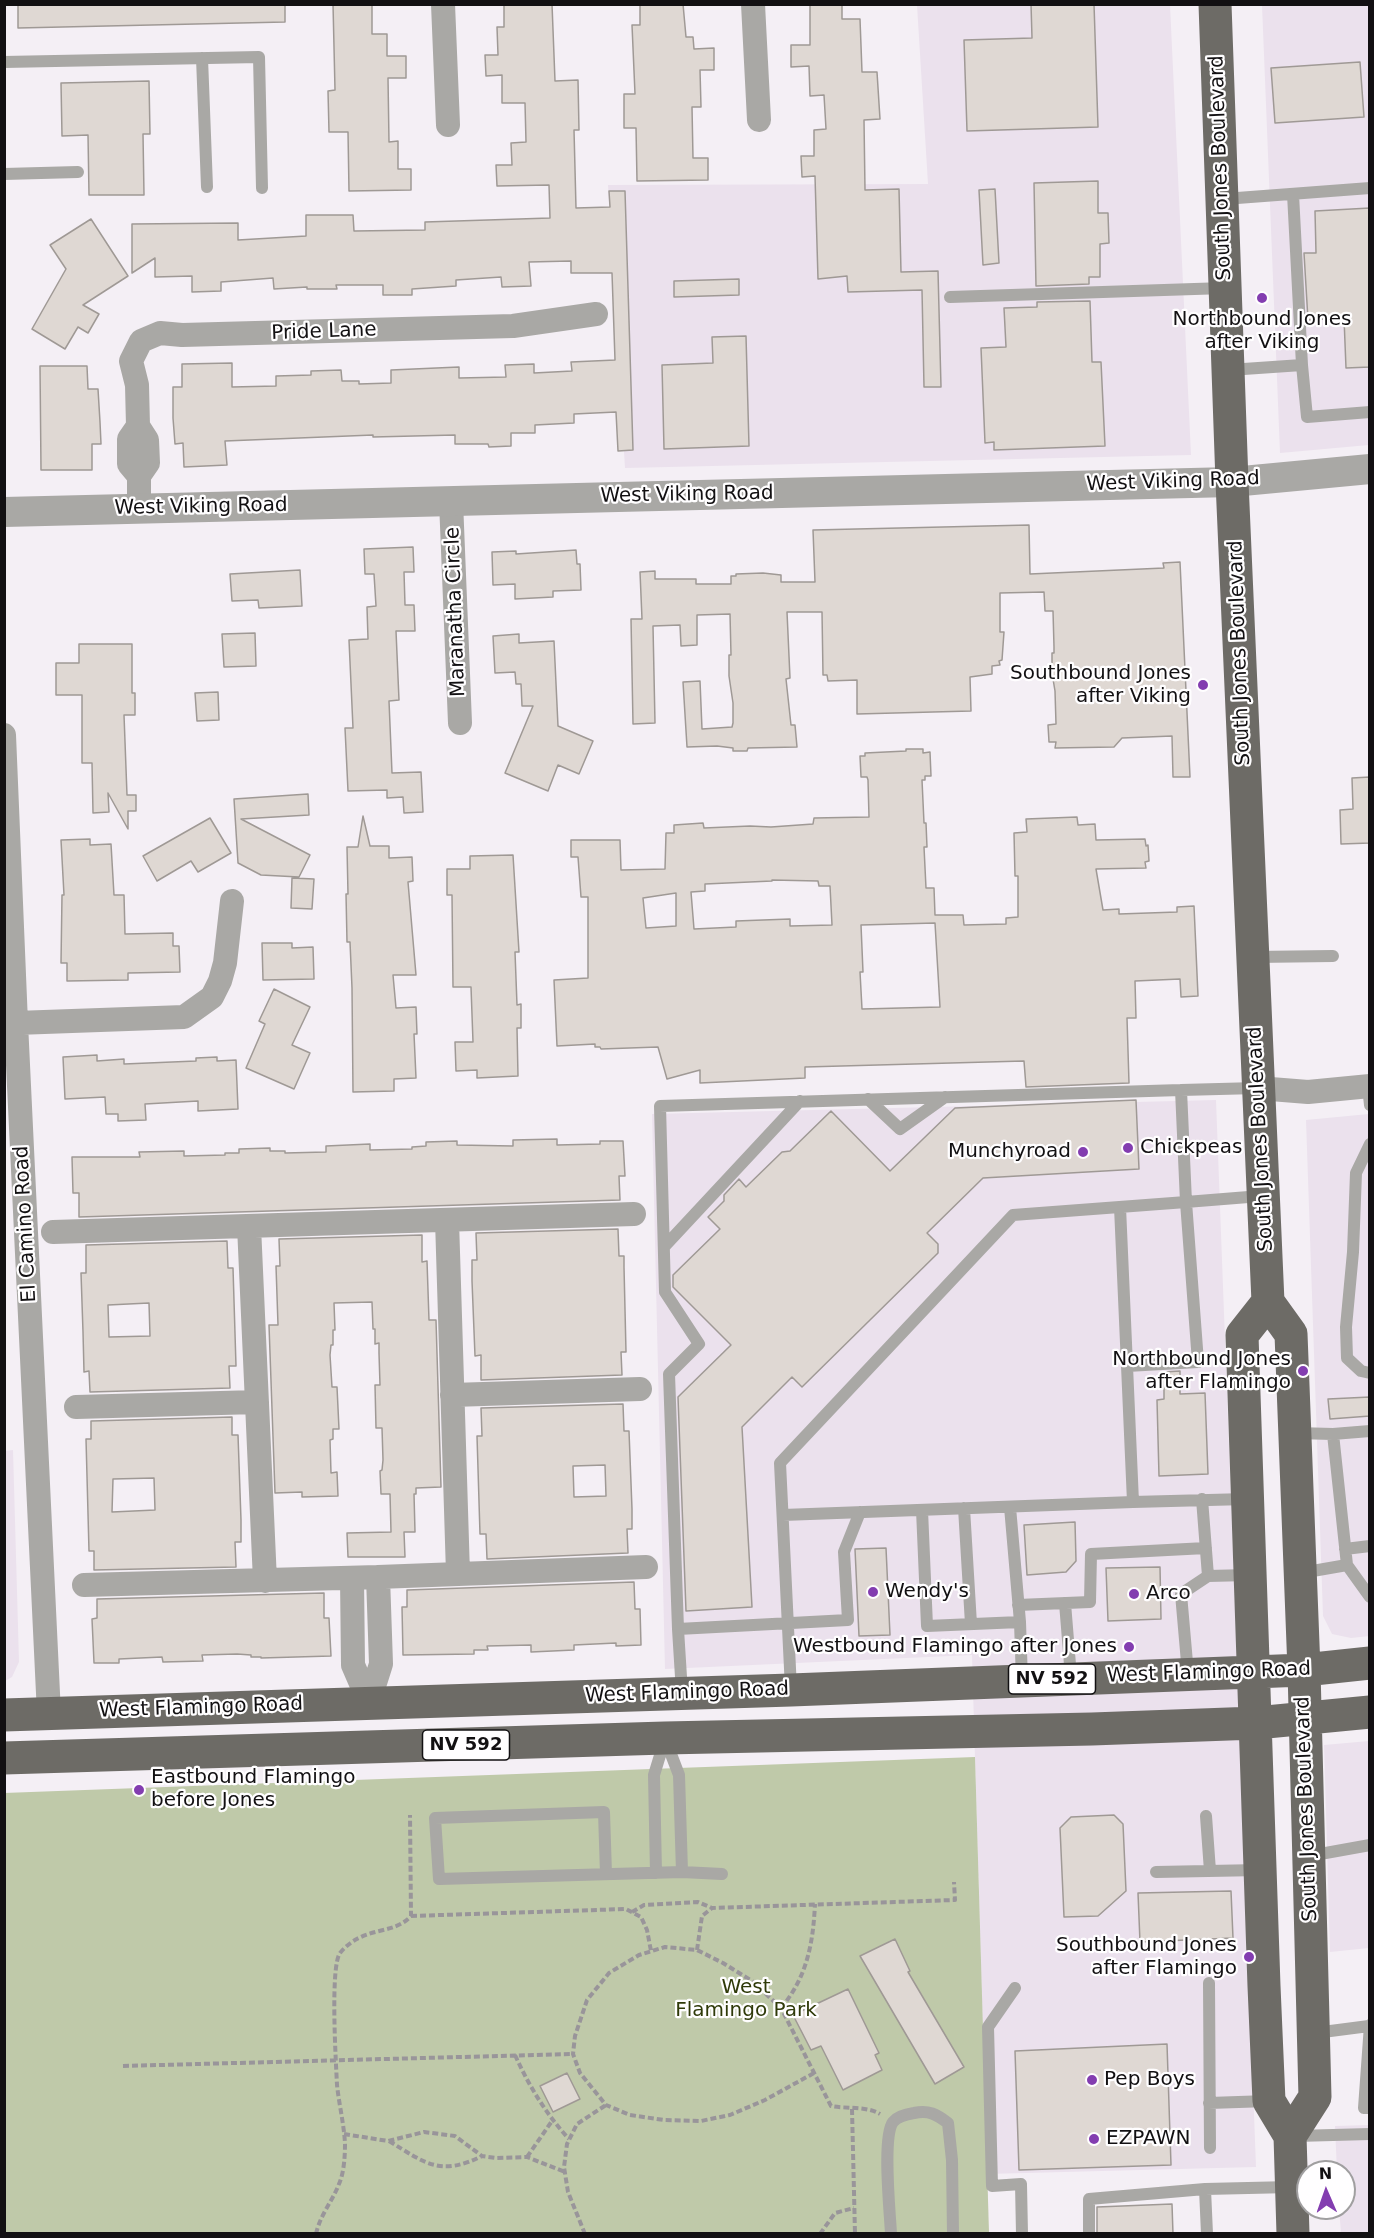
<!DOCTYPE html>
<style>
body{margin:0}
#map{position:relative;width:1374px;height:2238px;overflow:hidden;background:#f4eff5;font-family:"DejaVu Sans",sans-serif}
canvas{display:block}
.frame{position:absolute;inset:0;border:6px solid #121012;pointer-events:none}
.north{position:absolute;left:1296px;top:2160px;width:60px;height:60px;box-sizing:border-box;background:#fffeff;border:2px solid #a09fa0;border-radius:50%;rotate:358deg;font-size:16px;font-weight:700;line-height:24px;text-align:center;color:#121012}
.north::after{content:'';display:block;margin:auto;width:21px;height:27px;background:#833db0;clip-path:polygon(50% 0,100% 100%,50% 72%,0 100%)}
</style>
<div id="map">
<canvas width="1374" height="2238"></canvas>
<div class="frame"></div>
<div class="north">N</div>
</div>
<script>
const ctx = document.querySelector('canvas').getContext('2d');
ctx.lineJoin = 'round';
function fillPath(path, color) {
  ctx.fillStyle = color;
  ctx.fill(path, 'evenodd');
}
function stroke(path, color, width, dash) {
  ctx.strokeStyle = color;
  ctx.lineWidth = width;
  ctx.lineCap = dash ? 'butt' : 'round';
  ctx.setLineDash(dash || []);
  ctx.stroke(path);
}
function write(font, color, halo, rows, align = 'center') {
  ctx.font = font + ' "DejaVu Sans",sans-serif';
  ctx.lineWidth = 4.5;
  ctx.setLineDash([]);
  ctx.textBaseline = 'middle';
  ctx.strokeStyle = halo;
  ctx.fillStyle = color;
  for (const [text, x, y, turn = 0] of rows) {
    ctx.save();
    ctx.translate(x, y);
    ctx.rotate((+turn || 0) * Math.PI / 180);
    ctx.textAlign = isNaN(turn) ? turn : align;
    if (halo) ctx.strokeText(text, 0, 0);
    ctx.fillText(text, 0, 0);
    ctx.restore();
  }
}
fillPath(new Path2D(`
 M917,5H1170L1191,455L625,468L608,185L928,184Z
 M1262,5H1369V445L1280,453Z
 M1216,1100L1256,2167L987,2174L972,1655L665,1669L652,1114Z
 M1369,1114L1370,1636L1351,1638L1332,1634L1323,1616L1306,1120Z
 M13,1450L19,1662L12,1677L5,1681L4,1451Z
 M1369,1741V1948L1330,1952L1324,1745Z
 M1369,2125V2233H1341L1339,2208H1344V2172H1337L1335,2126Z`), '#ebe1ed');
fillPath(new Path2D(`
 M975,1757L989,2233H5L4,1793Z`), '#bfc9a9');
const building = new Path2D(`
 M18,4H285V22L18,28Z
 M333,4H372V34H387V56H406V78H388L389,142L398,141V169H411V190L349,191L348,132H329L328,91L335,90Z
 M504,4H552L555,81L578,80L579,130H574L576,208L610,207L609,191H625L633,450L618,451L616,412L574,414V423L535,425V433H511V446L489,447L488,444H455V435L373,437V435L225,441L227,465L184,467L183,443L175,444L173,418V387H182V364L232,363V387L276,386V376L311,375V371L341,370L342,381H359V384L391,383V370L459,367V378L506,377L505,365L534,364V373L572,371L571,362L615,360L612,273H571V261L529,262L531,286L502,287L501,277L456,280V286L412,289V295H383V285H336L337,289H307V287L274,289L273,278L221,282V291L192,292V276L155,277V258L132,273V224L238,223V240L306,236V215H353L354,231L425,230V222L550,218L549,185L497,186L496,165H512L511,143L526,142L525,103H502V75L486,76L485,55H498L497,27H504Z
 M640,4H683L686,37H693L694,49L714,48V70H700L701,107H692L693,158H708V180L637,181L636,128H624V94H635L632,25H640Z
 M810,4H842V19H860L862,72H877L880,119L864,120L865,190L899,189L901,272L938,271L941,387H924L922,290L848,292L847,276L818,279L815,176L802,177L801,156H814V130L826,129L824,95L810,96L809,66L791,67V45H810Z
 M1031,4H1094L1098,127L967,131L964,40L1032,38Z
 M1360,62L1364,117L1275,123L1271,68Z
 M149,81L150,134H143L144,195H89L88,135L62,136L61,83Z
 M1098,181V213H1108L1109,243L1100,244V277H1089V284L1036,286L1034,183Z
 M995,189L999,263L983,265L979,190Z
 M1370,208V367L1346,368L1344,318L1308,320L1304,253H1316L1315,211Z
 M91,219L128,276L83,305L99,314L88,333L78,327L65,349L32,329L66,269L50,245Z
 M739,279V295L674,297V281Z
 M1090,301L1092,362H1101L1105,446L994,450V442L985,443L981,348L1006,347L1004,308L1037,307V302Z
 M746,336L749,446L664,449L662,365L713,363L712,337Z
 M40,366H87L88,389H98L100,422L101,444H92V470H41Z
 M1029,525L1030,574L1164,568L1163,563L1180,562L1190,777H1173L1172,736L1122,738L1114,747L1055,748L1056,742H1049L1048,725L1056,724L1055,691L1052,673V653H1054V647L1053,611H1045L1044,592L1000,593V632H1004L1002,660L999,661L1000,665L992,666V674L970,677L971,711L857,714V680L828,681L827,675H823L822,612H787L790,678L786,679L791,725H795L797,747L748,748L747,751H733V748L717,746L687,747L683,682L700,681L702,729L732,727L733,723V703L729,676V655H731L730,614L697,615V645L681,646L680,625L653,626L655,723L633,724L631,619H642L640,572L655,571V579H696V584H731V576H736V574L763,573L781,575V582H815L813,530Z
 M413,547L414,572H404L405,605H414L415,631H396L399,700L389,701L392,773L421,772L423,812L404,813L403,797L387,798V790L348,791L345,728H353L349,640L368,639L367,607L376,606L374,574H365L364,549Z
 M576,550L577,564H580L581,590L553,591V597L515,599V584L493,585L492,552L516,551V554Z
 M300,570L302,606L259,608L258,600L232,601L230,574Z
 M255,633L256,666L224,667L222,634Z
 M519,634V643L554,641L558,726L593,741L579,774L558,765L548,791L505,773L533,706H522L521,684H516L515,672L495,673L493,636Z
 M79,644H132V693H135V715H124L127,795H136V811H128V829L108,793L109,812L93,813L92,763H82V695H56V663H79Z
 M218,692L219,720L197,721L195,693Z
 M906,749H923V753L930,752L931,776H925V780H922L924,823H926L927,847H924L926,888H934L935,915H963L964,925L1006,924V918L1018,917V876H1015L1014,833L1027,832L1026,819L1077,817L1078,825L1095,824L1096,840L1145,839L1146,846L1148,845L1149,861L1145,862L1146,868L1096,869L1103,910L1119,909V914L1177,912V907L1194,906L1198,996L1181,997L1180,979L1135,981L1136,1018H1127L1129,1083L1026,1087L1024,1061L805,1067V1078L700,1083V1070L667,1079L658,1047L601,1049L600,1047H595V1044L557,1046L554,980L588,978V897H581L578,857H571V840H620L621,870L665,869L666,833H674V825L703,823L704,828L750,826L771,827L813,824L814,818L869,817L868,780L867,777H861L860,756H865V753L906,751ZM772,880L818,881L819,886H830L832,925L790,926V919L736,921V927L694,929L691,892L705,891V884L772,881ZM676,893V926L646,928L643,898ZM935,923L940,1007L862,1009L860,972H863L861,925Z
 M1370,777V843L1341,844L1340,810L1353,809L1352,778Z
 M308,794L309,815L241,819L310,855L299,877L261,875L238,863L234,799Z
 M363,816L370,846H389V858L412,857L413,881L408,882L416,975H393L396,1008L416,1007L417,1034H414L416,1078L394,1079V1091L353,1092L352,988L350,942H347L346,894H348L347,847H358Z
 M210,818L231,853L198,872L191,861L157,881L143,856Z
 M90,839V845L111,844L114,895H124L125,934L173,933V946H179L180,972L128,973V980L67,981V963H61L62,895H64L61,840Z
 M513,855L519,952H515L517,1005L521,1004V1028H517L518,1076L477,1078V1070L456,1071L455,1042H473L471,987H453L452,895H447V869H470V856Z
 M292,878L314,879L312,909L291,908Z
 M262,943H292V948L313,947L314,979L263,980Z
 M274,989L310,1007L292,1045L310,1053L294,1089L246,1068L265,1024L259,1021Z
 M97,1055V1061L124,1059V1064L196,1061V1058L217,1057V1061L236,1060L238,1109L198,1111V1101L145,1104L146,1120L118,1121V1114H106L105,1097L65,1099L63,1057Z
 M1136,1100L1139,1169L983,1178L927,1233L938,1244V1253L802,1387L792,1377L742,1427L752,1607L686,1611L678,1397L731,1345L673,1287V1275L720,1229L708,1217L724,1201V1195L739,1179L746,1187L782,1152L790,1151L831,1111L890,1171L955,1108Z
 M557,1139V1145L600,1144V1141H623L625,1176H619L620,1200L79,1217V1193H73L72,1157H140L139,1152L184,1151V1156L225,1155V1153H239V1149L270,1148V1151H285V1153L326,1152V1146L370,1144V1150L412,1149V1147L426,1146V1142L457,1141V1145L513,1146V1140Z
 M618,1229L619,1256H624V1267L626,1352H621L622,1375L481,1380V1355L475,1356L472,1281V1260H477L476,1233Z
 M422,1235V1262L427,1261L429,1320H436L441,1487L416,1488V1494H414L415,1532H404L405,1557H348L347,1533L391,1532L390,1494H381L380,1471L382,1470L383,1460L382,1428H376L375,1385H380L379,1353V1343L375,1344V1329H373L372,1302L334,1303L335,1330H333V1345H331L330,1355L332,1387H337L339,1429H333V1439L330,1440L331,1473L337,1472L338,1496L302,1497V1492L275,1493L269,1325H278L276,1266H280L279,1239Z
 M227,1241L228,1268H233L236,1366H229L230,1388L90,1392L89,1371L84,1372L83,1332L81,1273H86V1245ZM149,1303L150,1336L109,1337L108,1305Z
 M1180,1371V1394L1205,1393L1208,1474L1159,1476L1157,1400L1164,1399V1372Z
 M1370,1397V1416L1330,1419L1328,1399Z
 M623,1404L624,1431H629L632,1509V1529H627L628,1553L487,1559L486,1534H480L477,1436H482L481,1408ZM605,1465L606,1496L574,1497L573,1466Z
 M232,1417V1435H238L241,1520V1542H235L236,1567L94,1570V1551H89L86,1439H91V1421ZM154,1478L155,1510L112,1512L113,1479Z
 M1075,1522L1076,1561L1066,1572L1027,1575L1024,1525Z
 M886,1548L890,1635L859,1636L855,1549Z
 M1160,1567L1161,1619L1108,1621L1106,1568Z
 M634,1582L635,1609H640L641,1645L616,1646V1643L574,1645V1650L531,1652V1645L487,1646L488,1650H474V1654L403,1655L402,1607H407V1590Z
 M324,1593V1618H329L331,1656L261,1658V1657H251V1655L237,1654L202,1655L203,1661L163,1662L162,1657L119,1659V1663H94L92,1619L97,1618V1599Z
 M1114,1815L1123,1824L1126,1891L1098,1916L1064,1917L1060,1828L1071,1817Z
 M1231,1891L1233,1938L1140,1942L1138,1893Z
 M895,1939L910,1971L908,1972L964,2067L935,2084L860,1956Z
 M848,1989L879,2053L875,2055L882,2070L843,2090L821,2046L811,2050L793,2015Z
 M1167,2044L1171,2165L1019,2170L1015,2051Z
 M567,2073L580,2099L553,2112L540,2086Z
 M1172,2204L1173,2234H1097V2207Z`);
fillPath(building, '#dfd8d3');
stroke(building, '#9f9995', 1.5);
stroke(new Path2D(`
 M632,1912L644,1905L698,1902L712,1908
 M411,1916L626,1909L641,1917L647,1930L651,1951
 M697,1950L702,1916L712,1908L955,1900L954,1882
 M781,2008C807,1977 813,1944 815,1904
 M515,2055C529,2086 546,2114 569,2139
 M123,2066L573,2054
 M814,2073L765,2100L730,2115L701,2121L664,2120L630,2115L606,2105L580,2073L573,2054L575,2036L587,2000L609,1973L639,1955L665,1947L697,1950L723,1963L752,1981L781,2008L831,2106C847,2109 867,2106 880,2114
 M852,2109L855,2234
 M344,2134L388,2141L424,2132L455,2136L482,2156L496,2158L527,2157L565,2172
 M389,2141C425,2163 440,2177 482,2156
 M527,2157L552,2121
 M316,2234C320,2215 332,2202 339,2184C344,2173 345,2156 345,2144C344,2124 339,2104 337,2085C336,2063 330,1967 340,1953C363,1925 393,1936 411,1916L410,1815
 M585,2234L568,2192L564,2167L567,2144L577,2124L606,2105
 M820,2234L835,2213L854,2208`), '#99959a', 4, [6, 3]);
stroke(new Path2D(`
 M202,58L207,187
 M4,62L259,57L262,188
 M4,174L78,172
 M1293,194L1302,365
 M1224,199L1370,188
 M950,297L1225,288
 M1229,370L1302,365L1307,417L1370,412
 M1254,957L1333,956
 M1368,1086L1370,1105
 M868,1099L900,1129L945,1097
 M1370,1144L1356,1173L1353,1252L1346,1327L1347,1358L1361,1371L1370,1373
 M664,1247L800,1101
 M1127,1366L1198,1362L1186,1202L1261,1196
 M1296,1433L1333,1434L1347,1565L1301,1573
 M1333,1434L1370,1431
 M1202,1499L1208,1576L1249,1575
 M1133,1502L1246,1499
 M964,1508L971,1624
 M922,1510L927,1626L1020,1622L1010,1507
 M783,1515L1133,1502L1120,1207
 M1345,1549L1370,1546
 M1347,1565L1370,1597
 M1065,1603L1071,1677
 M1018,1605L1090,1602L1091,1554L1206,1548
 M1020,1622L1022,1681
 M678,1629L669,1374L699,1344L665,1292L660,1106L1181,1090
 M1188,1674L1181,1594L1208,1576
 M791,1689L780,1463L1013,1215L1186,1202L1181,1090L1257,1088
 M682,1693L678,1629L848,1620L844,1552L860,1512
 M666,1741L679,1775L682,1872
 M1206,1816L1210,1871
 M1309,1856L1370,1845
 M1156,1872L1260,1870
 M656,1873L654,1775L665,1739
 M606,1874L604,1812L435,1818L439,1879L682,1872L722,1874
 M1209,1983L1210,2148
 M1015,1988L988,2027L992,2186L1021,2184L1022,2234
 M1370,2025L1364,2108H1370
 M1315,2033L1369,2026
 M1209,2103L1268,2101
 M1296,2136L1370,2134
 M891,2234C890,2212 882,2137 893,2122C898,2116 907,2114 914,2113C929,2110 936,2114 948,2123L952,2160L953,2234
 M1089,2234V2199L1205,2189
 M1207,2234L1205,2189L1291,2187`), '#a9a8a5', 12);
stroke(new Path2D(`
 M443,4L448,125
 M753,4L759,120
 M138,426L129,439V464L139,476
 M451,501L460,723
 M139,509V476L148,463L147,440L138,426L137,385L131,361L141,341L160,333L182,335L513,326L596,314
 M4,735L16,1023L49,1714
 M16,1023L184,1017L212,997L220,981L225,963L232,901
 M1258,1088L1308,1092L1370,1086
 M447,1220L458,1574
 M249,1226L265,1581
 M53,1232L634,1214
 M452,1395L640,1389
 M76,1407L257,1402
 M352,1578L353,1665L369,1702
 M84,1585L378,1577L646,1567
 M369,1702L381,1664L378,1577`), '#a9a8a5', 24);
stroke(new Path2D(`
 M4,512L1232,482L1370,469`), '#a9a8a5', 30);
stroke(new Path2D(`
 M1215,4L1232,482L1268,1302L1291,1334L1304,1670L1315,2097L1290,2136
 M1268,1302L1242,1335L1264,1986L1269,2101L1290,2136L1293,2234
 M4,1715L791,1690L1304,1670L1370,1663
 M4,1758L665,1738L1092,1729L1256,1723L1370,1712`), '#6d6b66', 33);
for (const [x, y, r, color] of [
 [1262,298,6,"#833db0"],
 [1203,685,6,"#833db0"],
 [1128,1148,6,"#833db0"],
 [1083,1152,6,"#833db0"],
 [1303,1371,6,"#833db0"],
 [873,1592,6,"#833db0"],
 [1134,1594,6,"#833db0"],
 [1129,1647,6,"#833db0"],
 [139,1790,6,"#833db0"],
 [1249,1957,6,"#833db0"],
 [1092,2080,6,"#833db0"],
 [1094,2139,6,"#833db0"]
]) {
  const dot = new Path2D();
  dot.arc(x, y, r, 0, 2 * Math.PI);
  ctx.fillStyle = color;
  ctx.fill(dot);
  stroke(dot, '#fffeff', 2);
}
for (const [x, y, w] of [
 [1052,1679,87],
 [466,1745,87]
]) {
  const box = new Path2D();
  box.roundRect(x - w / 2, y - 15, w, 30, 4.5);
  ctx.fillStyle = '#fffeff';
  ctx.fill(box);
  stroke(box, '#121012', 1.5);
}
write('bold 18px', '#121012', null, [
 ["NV 592",1052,1679],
 ["NV 592",466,1745]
]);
write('20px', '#121012', '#fffeff', [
 ["South Jones Boulevard",1221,168,-92],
 ["Pride Lane",324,332,-2],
 ["West Viking Road",1173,482,-2],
 ["West Viking Road",687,495,-1],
 ["West Viking Road",201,507,-1],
 ["Maranatha Circle",456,612,-92],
 ["South Jones Boulevard",1240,653,-92],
 ["South Jones Boulevard",1261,1139,-93],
 ["El Camino Road",26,1224,-93],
 ["West Flamingo Road",1209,1673,-2],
 ["West Flamingo Road",687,1693,-2],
 ["West Flamingo Road",201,1708,-2],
 ["South Jones Boulevard",1307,1809,-92]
]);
write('20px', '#121012', '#fffeff', [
 ["Northbound Jones",1262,320,"center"],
 ["after Viking",1262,343,"center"],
 ["Southbound Jones",1191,674,"right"],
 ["after Viking",1191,697,"right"],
 ["Chickpeas",1140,1148],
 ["Munchyroad",1071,1152,"right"],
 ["Northbound Jones",1291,1360,"right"],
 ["after Flamingo",1291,1383,"right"],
 ["Wendy's",885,1592],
 ["Arco",1146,1594],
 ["Westbound Flamingo after Jones",1117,1647,"right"],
 ["Eastbound Flamingo",151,1778],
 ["before Jones",151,1801],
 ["Southbound Jones",1237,1946,"right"],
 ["after Flamingo",1237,1969,"right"],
 ["Pep Boys",1104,2080],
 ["EZPAWN",1106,2139]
], 'left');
write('20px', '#2f3a09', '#fffeff', [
 ["West",746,1988],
 ["Flamingo Park",746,2011]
]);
</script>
